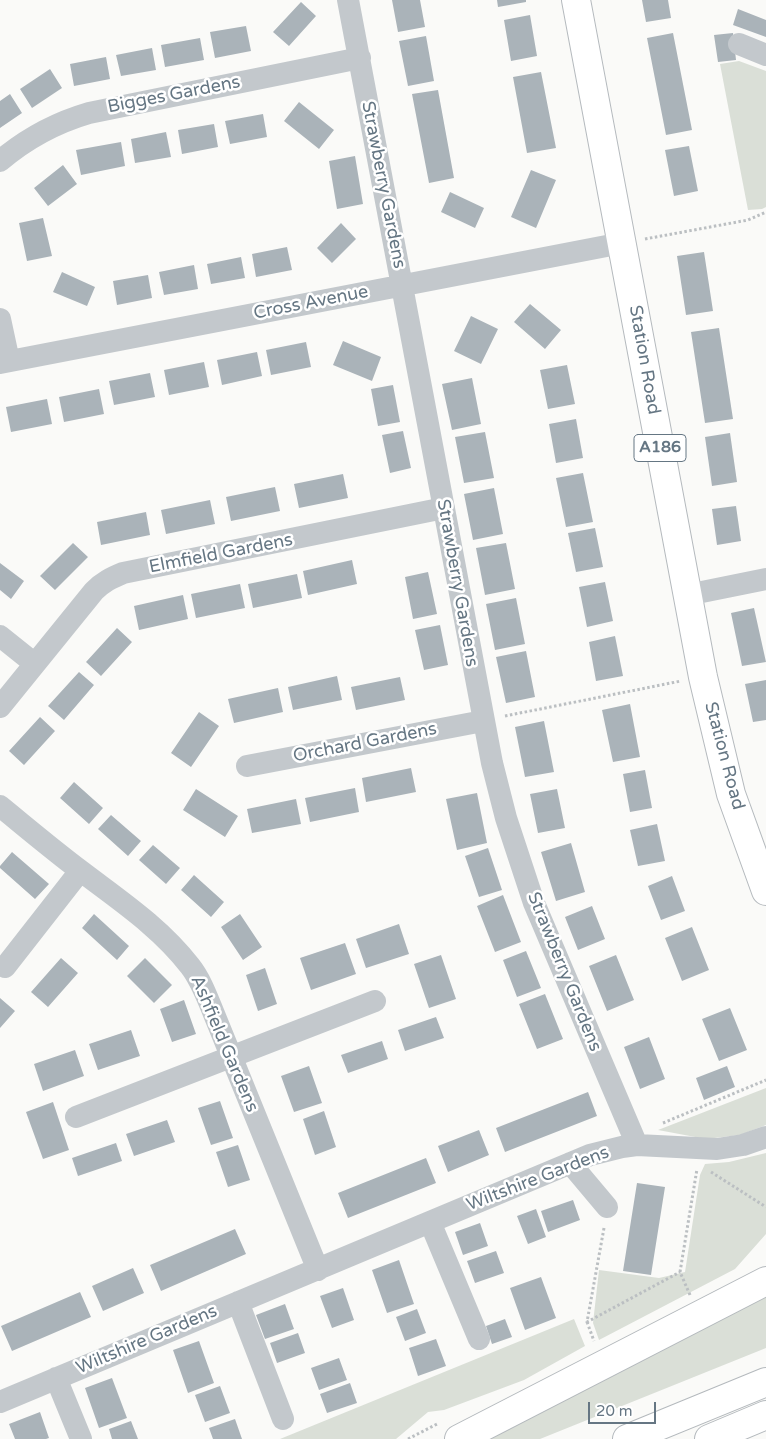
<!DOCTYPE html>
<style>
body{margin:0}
#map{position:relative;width:766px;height:1439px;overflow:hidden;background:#fafaf8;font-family:"Varela Round",sans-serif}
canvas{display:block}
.scale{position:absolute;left:588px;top:1402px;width:68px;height:22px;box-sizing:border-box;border:2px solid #657683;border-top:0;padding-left:6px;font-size:15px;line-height:18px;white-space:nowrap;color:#657683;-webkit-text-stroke:4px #fff;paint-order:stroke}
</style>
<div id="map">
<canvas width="766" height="1439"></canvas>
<div class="scale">20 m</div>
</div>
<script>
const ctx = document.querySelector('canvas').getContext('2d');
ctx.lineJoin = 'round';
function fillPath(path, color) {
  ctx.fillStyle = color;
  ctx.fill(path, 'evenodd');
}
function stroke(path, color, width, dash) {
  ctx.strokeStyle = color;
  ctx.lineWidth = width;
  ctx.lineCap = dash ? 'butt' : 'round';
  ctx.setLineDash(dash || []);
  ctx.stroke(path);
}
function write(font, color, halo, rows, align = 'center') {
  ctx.font = font + ' "Varela Round",sans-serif';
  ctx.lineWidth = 5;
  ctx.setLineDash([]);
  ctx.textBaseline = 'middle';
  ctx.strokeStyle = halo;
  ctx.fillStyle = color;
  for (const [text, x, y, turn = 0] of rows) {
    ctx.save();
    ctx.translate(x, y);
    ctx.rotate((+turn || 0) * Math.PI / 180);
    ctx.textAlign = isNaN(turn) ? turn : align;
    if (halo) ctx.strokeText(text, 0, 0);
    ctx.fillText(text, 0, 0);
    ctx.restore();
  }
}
fillPath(new Path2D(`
 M739,61L766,71V207L762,209L748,210L720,64Z
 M766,1088V1125L740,1135L706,1139L658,1130Z
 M766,1153V1234L735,1269L599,1340L593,1323L599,1270L659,1278L685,1272L700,1175L705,1164L729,1162Z
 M766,1292V1348L540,1439H491Z
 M574,1319L585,1346L524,1380L444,1410L428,1412L396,1439H280Z`), '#dadfd7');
fillPath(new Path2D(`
 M392,0H420L425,27L398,32Z
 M497,0H526V2L498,7Z
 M642,0H668L671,18L646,22Z
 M301,2L316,16L289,46L273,32Z
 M738,9L766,20V37L733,25Z
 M530,15L537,56L511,61L504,20Z
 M246,26L251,51L215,58L210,32Z
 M673,33L692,130L666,135L647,38Z
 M733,33L736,60L718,62L714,35Z
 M426,36L434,81L408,86L399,41Z
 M200,38L204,60L165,67L161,45Z
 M152,48L156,70L121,76L116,55Z
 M106,57L110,79L74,86L70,64Z
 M50,69L62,88L32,108L20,89Z
 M541,72L556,148L527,153L513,77Z
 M438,90L454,178L429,183L412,94Z
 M10,94L22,113L0,128V101Z
 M299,102L334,130L319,149L284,121Z
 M263,114L267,137L230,144L225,121Z
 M214,124L218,147L182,154L178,130Z
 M166,132L171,157L135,163L131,139Z
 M121,142L125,166L81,175L76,150Z
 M689,146L698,191L674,196L665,150Z
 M355,156L363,204L337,209L329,161Z
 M63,165L77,184L48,206L34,188Z
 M531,170L556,180L536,228L511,217Z
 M450,192L484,208L475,228L441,212Z
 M43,218L52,256L27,261L19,223Z
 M341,223L356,239L332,263L317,248Z
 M287,247L292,270L256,277L252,254Z
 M704,252L713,311L686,315L677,256Z
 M241,257L245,278L211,284L207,264Z
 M194,265L198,289L164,295L159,272Z
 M62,272L95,287L87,306L53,292Z
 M148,275L152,298L117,305L113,281Z
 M530,304L561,330L545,349L514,322Z
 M471,316L498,329L481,364L454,351Z
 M719,328L733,419L705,423L691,332Z
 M343,341L381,357L372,381L333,365Z
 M306,342L311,367L271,375L266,350Z
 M257,352L262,376L222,385L217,360Z
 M204,362L209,387L169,395L164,370Z
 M567,365L575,404L548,409L540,370Z
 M150,373L155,397L114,405L109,381Z
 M472,378L481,424L452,430L442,384Z
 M393,385L400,422L378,426L371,389Z
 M99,389L104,414L64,422L59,397Z
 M47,399L52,424L11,432L6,407Z
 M576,419L583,458L556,463L549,424Z
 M403,431L411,468L390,473L382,435Z
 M485,432L494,478L464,483L455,437Z
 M730,433L737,482L712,486L705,437Z
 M583,473L593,522L566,527L556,478Z
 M343,474L348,498L299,508L294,484Z
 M275,487L280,511L231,521L226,497Z
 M494,488L503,534L473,540L464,494Z
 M210,500L215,524L166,534L161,510Z
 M736,506L741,541L717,545L712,509Z
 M146,512L150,535L101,545L97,522Z
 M595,528L603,567L576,572L568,533Z
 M73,543L88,557L55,590L40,576Z
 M506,543L515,589L485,595L476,548Z
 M352,560L357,584L308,595L303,571Z
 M0,563L24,581L11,599L0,590Z
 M428,572L437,614L413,619L405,577Z
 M297,574L302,598L253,608L248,584Z
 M605,582L613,621L587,627L579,587Z
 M240,584L245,608L196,618L191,594Z
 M183,595L188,619L139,630L134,606Z
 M516,598L525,644L495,650L486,604Z
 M754,608L766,662L742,666L731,613Z
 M440,625L448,665L424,670L415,630Z
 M117,628L132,642L101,676L86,662Z
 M615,636L623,676L596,681L589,642Z
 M526,651L535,697L506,703L496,657Z
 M79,672L94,685L64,720L48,706Z
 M337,676L342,700L293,710L288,687Z
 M400,677L405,700L356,710L351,687Z
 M766,680V720L753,722L745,684Z
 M278,688L283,712L234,723L228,699Z
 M630,704L640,757L613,762L602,710Z
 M199,712L219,726L191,767L171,753Z
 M40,717L55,731L24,765L9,751Z
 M544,721L554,772L525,777L515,727Z
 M411,768L416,792L366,802L362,778Z
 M645,770L652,808L630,812L623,774Z
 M74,782L103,808L89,824L60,798Z
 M355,788L359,812L310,822L305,798Z
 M196,789L238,816L225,837L183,810Z
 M557,789L565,828L538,833L530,794Z
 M477,793L487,843L457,850L446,799Z
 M296,799L301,824L252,833L247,809Z
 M111,815L141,841L128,856L98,829Z
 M657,824L665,861L638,866L630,830Z
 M571,843L585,892L556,901L541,852Z
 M153,845L180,868L166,884L139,860Z
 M488,848L502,890L479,897L465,856Z
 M12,852L49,884L35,899L0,868V866Z
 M194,875L224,902L211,917L181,890Z
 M672,876L685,911L661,920L648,886Z
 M503,895L521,942L495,952L477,906Z
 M592,906L605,939L578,950L565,917Z
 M94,914L129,946L117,960L82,928Z
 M240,914L262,947L243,960L221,927Z
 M399,924L409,954L366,968L356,939Z
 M692,927L709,970L682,981L665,938Z
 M345,943L356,974L311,990L300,958Z
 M526,951L541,988L517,997L503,960Z
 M441,955L456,999L429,1008L414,964Z
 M616,955L634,1000L607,1011L589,966Z
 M61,958L78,973L48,1007L31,992Z
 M145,958L172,985L154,1003L127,976Z
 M265,968L277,1004L258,1011L246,975Z
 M545,994L563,1039L537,1049L519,1004Z
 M0,998L15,1011L0,1028Z
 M184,1000L196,1034L172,1042L160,1009Z
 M730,1008L747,1050L719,1061L702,1019Z
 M436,1017L444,1038L405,1051L398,1030Z
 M131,1030L140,1056L98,1070L89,1044Z
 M649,1037L665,1079L640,1089L624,1047Z
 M382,1041L388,1059L348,1073L341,1055Z
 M75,1050L84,1076L43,1091L34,1064Z
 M309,1066L322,1103L294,1112L281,1076Z
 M727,1066L735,1087L704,1100L696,1078Z
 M588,1092L597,1116L505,1152L496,1128Z
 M220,1101L233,1138L211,1145L198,1108Z
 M53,1102L69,1150L43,1159L26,1112Z
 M324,1111L336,1147L315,1155L303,1119Z
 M167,1120L175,1142L134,1156L126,1134Z
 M479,1130L489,1155L448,1172L438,1146Z
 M116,1143L122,1161L78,1176L72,1158Z
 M238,1145L250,1180L228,1187L216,1152Z
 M426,1158L436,1183L348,1218L338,1193Z
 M637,1183L665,1187L651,1275L623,1271Z
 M573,1200L580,1220L548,1232L541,1211Z
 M536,1209L546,1237L528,1244L517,1216Z
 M480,1223L488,1246L463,1255L455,1232Z
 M235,1229L246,1254L161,1291L150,1265Z
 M496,1251L504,1273L475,1283L467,1261Z
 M399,1260L414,1304L387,1313L372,1270Z
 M133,1268L144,1293L103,1311L92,1286Z
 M541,1277L556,1318L525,1330L510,1288Z
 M343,1288L354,1320L332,1328L320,1296Z
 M80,1292L91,1317L12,1351L1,1326Z
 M285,1304L294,1329L265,1339L256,1315Z
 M417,1309L426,1333L405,1341L396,1317Z
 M505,1319L512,1337L492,1344L486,1326Z
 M298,1333L305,1353L277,1363L270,1343Z
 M436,1339L446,1366L418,1376L409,1348Z
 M199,1341L214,1383L188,1393L173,1350Z
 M339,1358L347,1380L319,1390L311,1368Z
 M112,1378L127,1418L99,1428L85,1388Z
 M350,1383L357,1403L327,1413L320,1394Z
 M220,1386L230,1413L205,1422L195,1395Z
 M40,1412L49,1438L46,1439H15L9,1424Z
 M235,1419L242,1439H213L209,1428Z
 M131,1421L138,1439H112L109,1429Z`), '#aab3b9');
const major = new Path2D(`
 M576,0L703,677L731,794L766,891`);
const highway = new Path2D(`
 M459,1439L766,1281
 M627,1439L766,1382
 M709,1439L766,1415`);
stroke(major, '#b5babe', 30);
stroke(highway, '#b4b9bd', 30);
stroke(new Path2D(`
 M645,239L748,220L766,212
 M505,716L681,681
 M663,1123L766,1080
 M711,1172L766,1207
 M604,1228L587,1322L680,1272
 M690,1295L680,1272L697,1169
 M587,1322L594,1341
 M408,1439L439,1423`), '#bbbfc2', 3, [2.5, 2.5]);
stroke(new Path2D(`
 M348,0L492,763L506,818L534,903L637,1145
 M739,44L766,55
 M0,161C27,138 55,123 89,113L360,58
 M0,319L9,361
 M0,363L622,243
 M687,595L766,579
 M0,636L35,664
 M0,707L94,591C103,582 111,578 123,573L444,508
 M247,766L483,721
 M0,806C27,828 53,850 81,871C119,900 160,927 190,966C201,980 207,997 214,1014L318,1270
 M5,967L80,871
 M76,1117L375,1001
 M570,1163L607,1207
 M430,1222L479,1339
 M238,1302L283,1419
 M56,1378L81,1439
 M0,1402L590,1155L622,1147L637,1145L717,1149L743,1145L766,1137`), '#c3c8cc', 22);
stroke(major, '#fff', 28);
stroke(highway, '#fff', 28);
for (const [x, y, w] of [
 [660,448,52]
]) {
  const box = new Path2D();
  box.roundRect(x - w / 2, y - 13.5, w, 27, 4);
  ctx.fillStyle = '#fff';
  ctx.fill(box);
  stroke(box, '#657683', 1);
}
write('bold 16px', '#657683', null, [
 ["A186",660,448]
]);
write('18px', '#657683', '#fff', [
 ["Bigges Gardens",174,95,-11],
 ["Strawberry Gardens",383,185,79],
 ["Cross Avenue",311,303,-11],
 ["Station Road",644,360,80],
 ["Elmfield Gardens",221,554,-11],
 ["Strawberry Gardens",457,583,80],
 ["Orchard Gardens",365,743,-11],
 ["Station Road",724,756,75],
 ["Strawberry Gardens",564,972,68],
 ["Ashfield Gardens",224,1044,67],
 ["Wiltshire Gardens",538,1179,-21],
 ["Wiltshire Gardens",147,1340,-23]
]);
</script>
